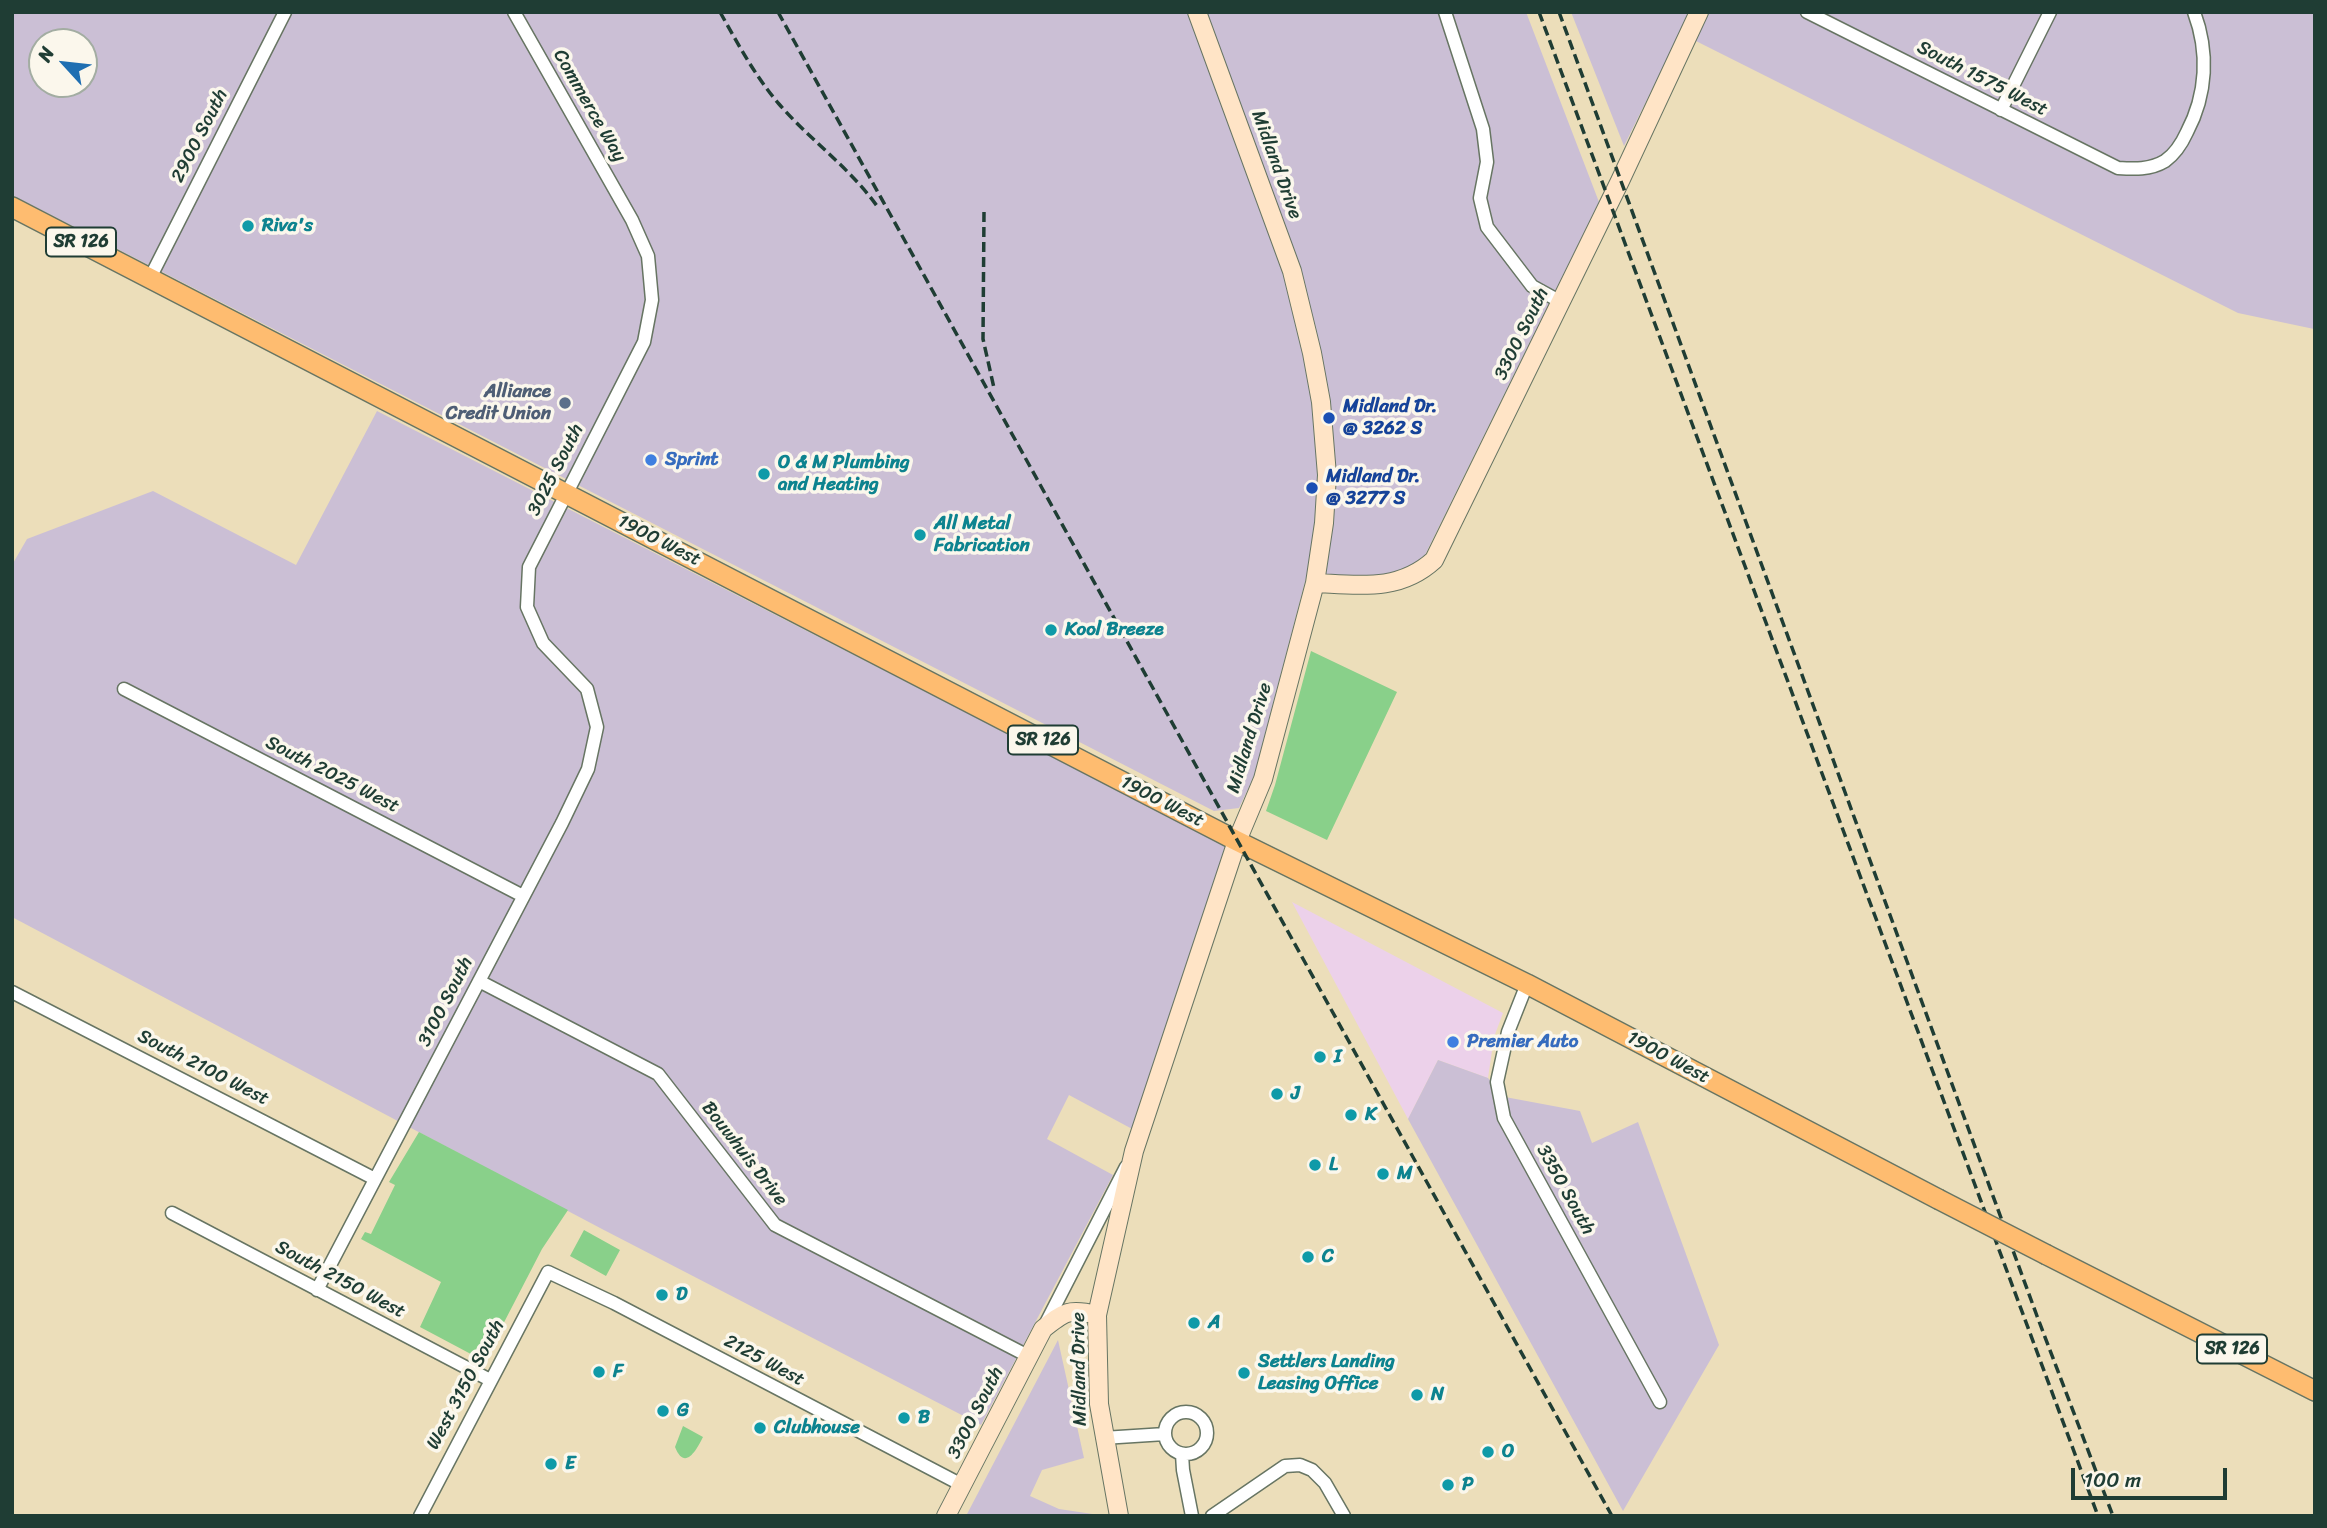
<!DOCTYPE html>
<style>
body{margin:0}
#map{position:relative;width:2327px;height:1528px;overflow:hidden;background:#ecdeba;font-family:Sriracha,sans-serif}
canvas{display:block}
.frame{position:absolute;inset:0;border:14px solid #1f3d34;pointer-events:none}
.north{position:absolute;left:28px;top:28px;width:70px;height:70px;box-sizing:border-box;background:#fbf7ec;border:2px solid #a3ada2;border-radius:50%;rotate:297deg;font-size:19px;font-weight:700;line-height:28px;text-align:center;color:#1f3d34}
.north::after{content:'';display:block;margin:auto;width:24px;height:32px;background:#1f6fb2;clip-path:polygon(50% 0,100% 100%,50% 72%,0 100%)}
.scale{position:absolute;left:2071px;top:1468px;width:156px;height:32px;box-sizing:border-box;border:4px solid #1f3d34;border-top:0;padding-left:9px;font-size:21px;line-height:24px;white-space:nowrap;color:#1f3d34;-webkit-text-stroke:5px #fbf7ec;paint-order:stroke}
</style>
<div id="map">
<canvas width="2327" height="1528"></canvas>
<div class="frame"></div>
<div class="north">N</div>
<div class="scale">100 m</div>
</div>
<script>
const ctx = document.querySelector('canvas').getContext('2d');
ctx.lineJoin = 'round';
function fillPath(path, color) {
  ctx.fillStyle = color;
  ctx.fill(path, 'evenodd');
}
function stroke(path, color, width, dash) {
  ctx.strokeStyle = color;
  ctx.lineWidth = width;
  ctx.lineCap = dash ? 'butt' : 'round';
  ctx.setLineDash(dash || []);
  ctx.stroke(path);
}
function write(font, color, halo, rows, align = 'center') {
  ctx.font = font + ' Sriracha,sans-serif';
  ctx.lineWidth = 7;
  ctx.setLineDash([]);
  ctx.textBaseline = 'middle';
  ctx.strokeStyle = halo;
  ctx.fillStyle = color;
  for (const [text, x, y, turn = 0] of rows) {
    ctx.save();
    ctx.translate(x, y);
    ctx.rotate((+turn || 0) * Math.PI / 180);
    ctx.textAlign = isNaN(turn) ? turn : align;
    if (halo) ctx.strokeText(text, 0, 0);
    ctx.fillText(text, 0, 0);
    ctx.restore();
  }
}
fillPath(new Path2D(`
 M1292,902L1503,1013L1494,1037L1488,1078L1438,1060L1408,1119Z`), '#ecd1ea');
fillPath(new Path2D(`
 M12,12H1526L1599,202L1425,555L1401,573L1365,578H1306L1254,776L1239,808L1214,811L12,195ZM42,42H84V84H42Z
 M1571,12H2315L2314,329L2238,313L1680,33L1624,146Z
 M377,411L1227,846L1134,1130L1069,1095L1047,1139L1113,1175L981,1425L602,1229L12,917V565L27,539L153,491L296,565Z
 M1438,1060L1488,1078L1505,1097L1580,1111L1592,1143L1638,1122L1719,1345L1623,1511L1408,1119Z
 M1058,1340L1084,1458L1042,1470L1030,1496L1059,1509L1106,1516H966Z`), '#cbbfd5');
fillPath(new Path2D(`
 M1311,651L1397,692L1327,840L1266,811L1275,785Z
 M419,1132L568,1210L542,1249L484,1361L420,1327L441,1282L361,1239L365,1232L371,1234L395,1185L389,1182Z
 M584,1230L620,1250L606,1276L570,1256Z
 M683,1426L703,1437C697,1449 685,1472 675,1447Z`), '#89d08a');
const street = new Path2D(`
 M1445,12L1483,129L1487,162L1480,198L1487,227L1532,286L1561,302
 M1807,12L2118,168C2134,169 2150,170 2165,161C2175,154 2182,143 2187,132C2207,94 2209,52 2194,12
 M2001,110L2050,12
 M150,278L285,12
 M124,689L523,896
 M479,981L658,1074L775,1225L1028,1356
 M1527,984L1508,1032L1497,1082L1504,1118L1660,1402
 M12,992L375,1179
 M172,1213L490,1380
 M317,1290L562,823L588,769L597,727L587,689L543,643L527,607L529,567L644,342L652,300L648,256L632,220L514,12
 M1045,1325L1126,1167
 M1165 1433a21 21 0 1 1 42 0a21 21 0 1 1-42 0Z
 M1103,1438L1165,1434
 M1182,1454L1183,1470L1192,1516
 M420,1516L548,1272L614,1303L962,1485
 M1212,1516L1285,1466L1300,1465L1312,1470L1325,1483L1344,1516`);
const secondary = new Path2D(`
 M1315,583C1359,585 1399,592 1434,560L1620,181L1699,12
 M946,1516L1043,1329C1064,1312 1069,1308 1097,1315
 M1119,1516L1099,1404L1097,1315L1134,1151L1237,841L1263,779L1315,583L1324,523L1327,475L1321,402L1312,353L1292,271L1197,12`);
const primary = new Path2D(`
 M12,207L1237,841L1527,984L1938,1199
 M2047,1255L2315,1391`);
stroke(street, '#677563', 15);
stroke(secondary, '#677563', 20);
stroke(primary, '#677563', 22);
stroke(street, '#fff', 12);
stroke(secondary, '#ffe4c6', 18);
stroke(primary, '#febc70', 19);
stroke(new Path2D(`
 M720,12C738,44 755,76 779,104C810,140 849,167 877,206
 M778,12L1612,1516
 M1539,12L2098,1516
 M1559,12L2037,1316L2113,1516
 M984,212L983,339L994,388`), '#1f3d34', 3.5, [10, 5]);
const primaryBridge = new Path2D(`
 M1938,1199L2047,1255`);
stroke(primaryBridge, '#677563', 22, []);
stroke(primaryBridge, '#febc70', 19);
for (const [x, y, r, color] of [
 [248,226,7,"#0f9aa8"],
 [565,403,7,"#5c6f8a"],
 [1329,418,7,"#1a4fb4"],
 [651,460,7,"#3f7fe0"],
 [764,474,7,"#0f9aa8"],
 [1312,488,7,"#1a4fb4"],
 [920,535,7,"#0f9aa8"],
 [1051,630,7,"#0f9aa8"],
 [1453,1042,7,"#3f7fe0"],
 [1320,1057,7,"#0f9aa8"],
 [1277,1094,7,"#0f9aa8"],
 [1351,1115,7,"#0f9aa8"],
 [1315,1165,7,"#0f9aa8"],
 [1383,1174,7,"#0f9aa8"],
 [1308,1257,7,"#0f9aa8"],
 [662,1295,7,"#0f9aa8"],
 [1194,1323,7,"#0f9aa8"],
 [599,1372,7,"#0f9aa8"],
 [1244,1373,7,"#0f9aa8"],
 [1417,1395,7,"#0f9aa8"],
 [663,1411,7,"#0f9aa8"],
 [904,1418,7,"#0f9aa8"],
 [760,1428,7,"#0f9aa8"],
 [1488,1452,7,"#0f9aa8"],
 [551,1464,7,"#0f9aa8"],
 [1448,1485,7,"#0f9aa8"]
]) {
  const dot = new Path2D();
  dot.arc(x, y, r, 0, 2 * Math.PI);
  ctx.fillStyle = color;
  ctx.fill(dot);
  stroke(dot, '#fbf7ec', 2.5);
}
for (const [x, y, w] of [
 [81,242,70],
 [1043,740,70],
 [2232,1349,70]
]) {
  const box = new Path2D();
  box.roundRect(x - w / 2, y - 14.5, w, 29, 5);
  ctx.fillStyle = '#fbf7ec';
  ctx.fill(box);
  stroke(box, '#1f3d34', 2);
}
write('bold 18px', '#1f3d34', null, [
 ["SR 126",81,242],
 ["SR 126",1043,740],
 ["SR 126",2232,1349]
]);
write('19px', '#1f3d34', '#fbf7ec', [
 ["South 1575 West",1982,79,27],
 ["Commerce Way",589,106,60],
 ["2900 South",200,136,-63],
 ["Midland Drive",1276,165,70],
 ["3300 South",1522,334,-64],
 ["3025 South",556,470,-63],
 ["1900 West",659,541,27],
 ["Midland Drive",1250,738,-73],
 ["South 2025 West",332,775,27],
 ["1900 West",1162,802,27],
 ["3100 South",446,1002,-63],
 ["1900 West",1668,1058,28],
 ["South 2100 West",203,1068,27],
 ["Bouwhuis Drive",744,1154,52],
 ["3350 South",1565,1190,61],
 ["South 2150 West",340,1280,28],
 ["2125 West",764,1361,28],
 ["Midland Drive",1080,1369,-91],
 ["West 3150 South",466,1385,-62],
 ["3300 South",976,1413,-63]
]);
write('bold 19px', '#0d838f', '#fbf7ec', [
 ["Riva's",262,226],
 ["O & M Plumbing",778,463],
 ["and Heating",778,485],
 ["All Metal",934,524],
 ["Fabrication",934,546],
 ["Kool Breeze",1065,630],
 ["I",1334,1057],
 ["J",1291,1094],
 ["K",1365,1115],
 ["L",1329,1165],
 ["M",1397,1174],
 ["C",1322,1257],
 ["D",676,1295],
 ["A",1208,1323],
 ["Settlers Landing",1258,1362],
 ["Leasing Office",1258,1384],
 ["F",613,1372],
 ["N",1431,1395],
 ["G",677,1411],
 ["B",918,1418],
 ["Clubhouse",774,1428],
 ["O",1502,1452],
 ["E",565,1464],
 ["P",1462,1485]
], 'left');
write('bold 19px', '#4e5e75', '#fbf7ec', [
 ["Alliance",551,392],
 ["Credit Union",551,414]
], 'right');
write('bold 19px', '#164399', '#fbf7ec', [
 ["Midland Dr.",1343,407],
 ["@ 3262 S",1343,429],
 ["Midland Dr.",1326,477],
 ["@ 3277 S",1326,499]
], 'left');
write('bold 19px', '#366cbe', '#fbf7ec', [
 ["Sprint",665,460],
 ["Premier Auto",1467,1042]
], 'left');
</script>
